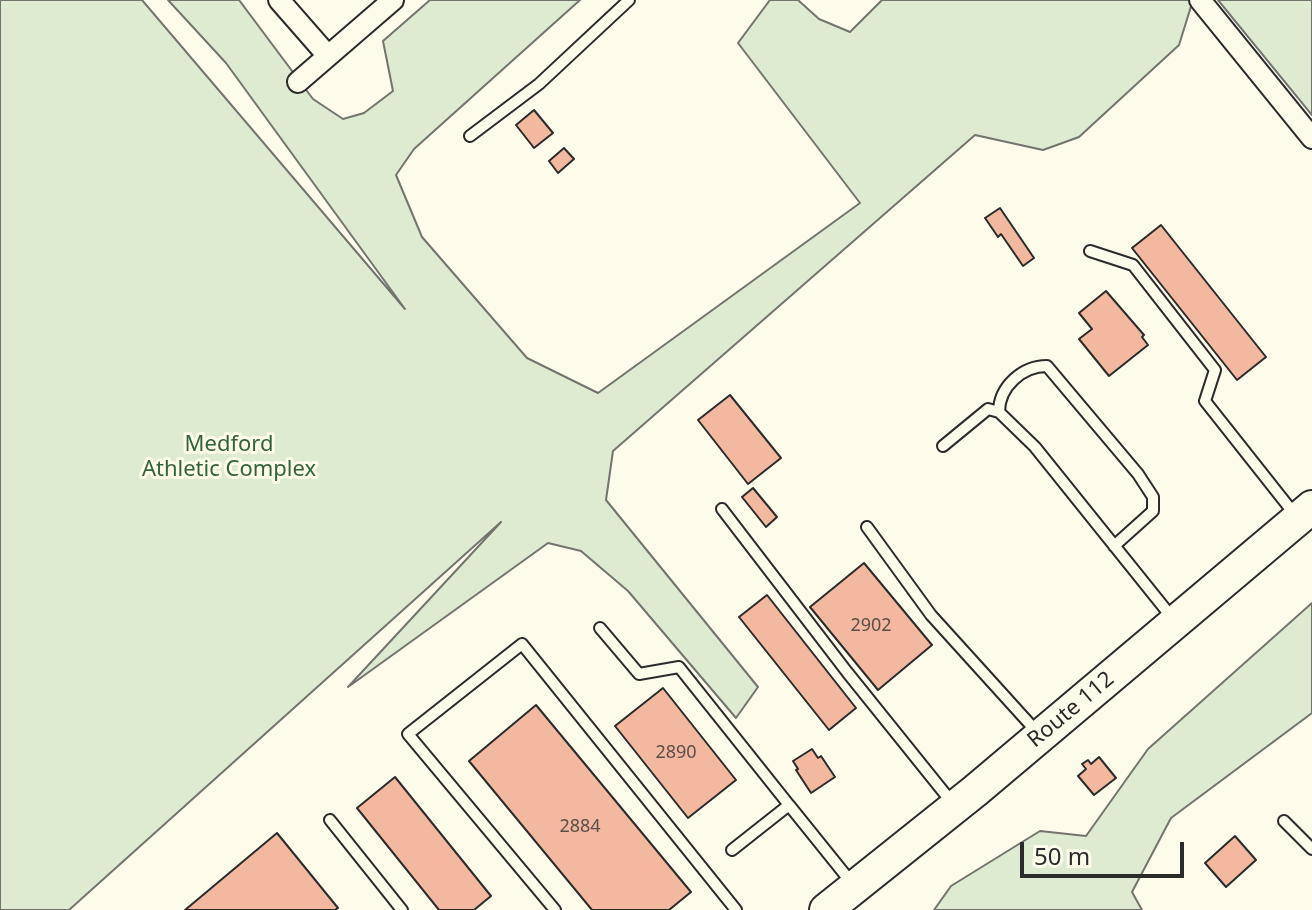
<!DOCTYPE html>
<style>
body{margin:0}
#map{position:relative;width:1312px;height:910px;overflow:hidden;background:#fdfbea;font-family:"Noto Sans",sans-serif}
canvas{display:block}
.scale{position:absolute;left:1020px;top:842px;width:164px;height:36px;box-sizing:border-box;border:4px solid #2b2b2b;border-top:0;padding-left:10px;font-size:24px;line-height:28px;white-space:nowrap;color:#2b2b2b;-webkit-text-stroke:6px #fdfbea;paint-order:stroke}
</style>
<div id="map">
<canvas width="1312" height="910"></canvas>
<div class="scale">50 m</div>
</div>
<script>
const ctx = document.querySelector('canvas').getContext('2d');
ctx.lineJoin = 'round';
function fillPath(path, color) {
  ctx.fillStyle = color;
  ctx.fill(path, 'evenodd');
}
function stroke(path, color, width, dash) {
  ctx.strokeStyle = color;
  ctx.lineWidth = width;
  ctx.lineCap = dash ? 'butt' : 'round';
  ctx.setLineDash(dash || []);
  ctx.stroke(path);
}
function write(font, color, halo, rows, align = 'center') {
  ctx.font = font + ' "Noto Sans",sans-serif';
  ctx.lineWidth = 6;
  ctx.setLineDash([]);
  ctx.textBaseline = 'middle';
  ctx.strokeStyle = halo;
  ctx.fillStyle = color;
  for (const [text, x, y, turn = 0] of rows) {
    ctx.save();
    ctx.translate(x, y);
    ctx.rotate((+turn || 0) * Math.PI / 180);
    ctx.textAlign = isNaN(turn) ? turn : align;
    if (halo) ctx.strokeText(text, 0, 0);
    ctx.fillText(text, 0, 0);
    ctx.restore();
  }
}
const green = new Path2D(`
 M0,0H142L405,309L226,63L168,0H239L313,99L343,119L364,113L393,91L383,41L430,0H580L414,149L396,175L422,237L527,358L598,393L860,203L738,43L770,0H798L819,19L850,32L882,0H1193L1179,45L1079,137L1043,150L975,135L613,451L606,500L758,687L736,718L628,591L581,551L548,543L348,687L501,522L69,910H0Z
 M1218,0H1312V115Z
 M1312,603V713L1171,818L1132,892L1142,910H934L951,886L1040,831L1086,836L1148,749Z`);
fillPath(green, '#deebd1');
stroke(green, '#74746e', 2);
const building = new Path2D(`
 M534,110L553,133L534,148L516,125Z
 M564,148L574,159L558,173L549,161Z
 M1000,208L1034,258L1023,266L1001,234L998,237L985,218Z
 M1161,225L1266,357L1237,380L1132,248Z
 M1106,291L1144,335L1142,337L1148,345L1109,376L1079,339L1092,329L1079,313Z
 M730,395L781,458L748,484L698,420Z
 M753,488L777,517L766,527L742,497Z
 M864,563L932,645L878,690L810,607Z
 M767,595L856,708L829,730L739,617Z
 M663,688L736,780L688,818L615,726Z
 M536,705L691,892L669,910H592L469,761Z
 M812,749L818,758L821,756L835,777L811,793L796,770L798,769L793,761Z
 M1099,757L1116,778L1094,795L1078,776L1086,769L1082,764L1088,760L1091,764Z
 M395,777L491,896L474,910H439L357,808Z
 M277,833L338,908L335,910H185Z
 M1235,836L1256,860L1226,887L1205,863Z`);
fillPath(building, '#f2b8a0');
stroke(building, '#2b2b2b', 2);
const lane = new Path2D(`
 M470,136L539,84L629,0
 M1090,251L1133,265L1215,370L1205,401L1296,516
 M999,412C999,387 1022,366 1047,366L1138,474L1153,497V511L1114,546
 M943,446L988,409L999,412L1035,447L1174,620
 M722,509L847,672L954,805
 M867,527L931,615L1037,732
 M600,628L639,674L679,667L789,805
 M330,820L402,910
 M1284,821L1312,849
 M732,850L789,805L851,882
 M555,910L408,734L522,644L736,910`);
const street = new Path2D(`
 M279,0L328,56
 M1200,0L1312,138
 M298,82L393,0`);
const primary = new Path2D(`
 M826,910L975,791L1312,507`);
stroke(lane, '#2b2b2b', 14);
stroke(street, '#2b2b2b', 24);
stroke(primary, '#2b2b2b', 36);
stroke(lane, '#fdfbea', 10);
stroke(street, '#fdfbea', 20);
stroke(primary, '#fdfbea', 32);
write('18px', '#5d4e48', null, [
 ["2902",871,626],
 ["2890",676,753],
 ["2884",580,827]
]);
write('22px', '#34623c', '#fdfbea', [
 ["Medford",229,445],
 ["Athletic Complex",229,470]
]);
write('22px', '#2b2b2b', '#fdfbea', [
 ["Route 112",1071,710,-40]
]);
</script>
